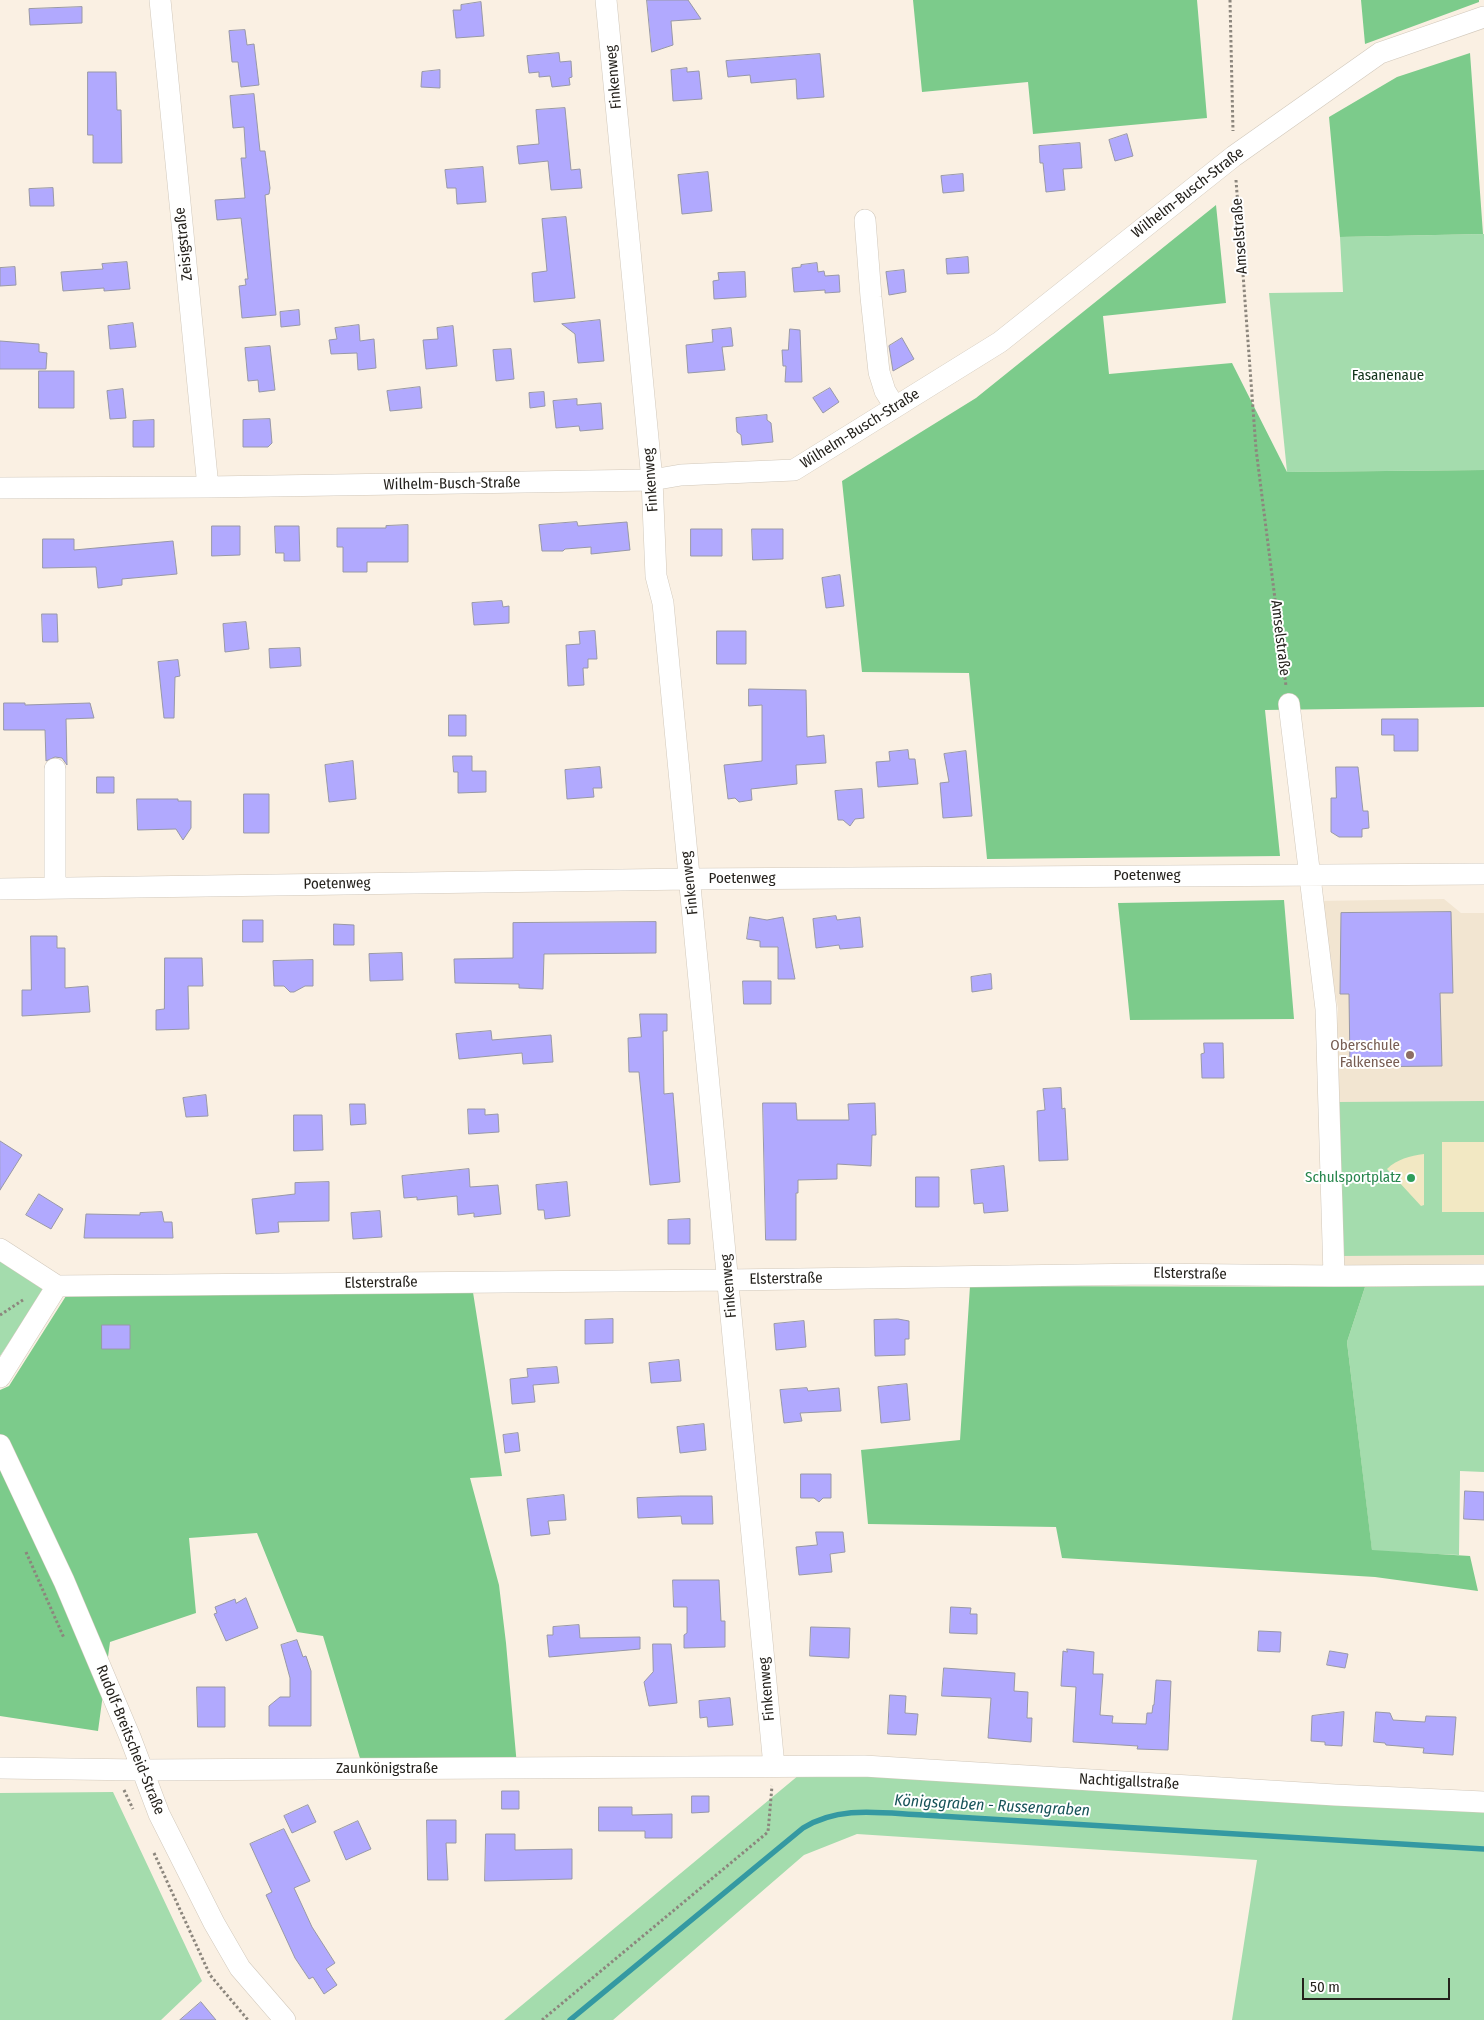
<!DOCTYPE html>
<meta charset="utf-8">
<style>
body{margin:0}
#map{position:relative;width:1484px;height:2020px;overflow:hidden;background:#faf0e3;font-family:"Fira Sans Condensed",sans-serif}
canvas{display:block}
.scale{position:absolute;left:1302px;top:1978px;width:148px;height:22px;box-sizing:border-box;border:2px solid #25221d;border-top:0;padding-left:6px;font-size:15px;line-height:18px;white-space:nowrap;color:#25221d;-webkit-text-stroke:4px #fff;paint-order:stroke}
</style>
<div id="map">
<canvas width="1484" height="2020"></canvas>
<div class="scale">50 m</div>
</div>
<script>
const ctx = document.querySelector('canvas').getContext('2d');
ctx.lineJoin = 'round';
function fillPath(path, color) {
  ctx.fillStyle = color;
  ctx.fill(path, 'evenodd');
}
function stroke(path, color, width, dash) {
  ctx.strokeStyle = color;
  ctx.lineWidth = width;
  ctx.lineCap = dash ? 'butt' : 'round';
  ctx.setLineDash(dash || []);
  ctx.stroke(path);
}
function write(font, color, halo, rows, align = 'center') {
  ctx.font = font + ' "Fira Sans Condensed",sans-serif';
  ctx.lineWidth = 4;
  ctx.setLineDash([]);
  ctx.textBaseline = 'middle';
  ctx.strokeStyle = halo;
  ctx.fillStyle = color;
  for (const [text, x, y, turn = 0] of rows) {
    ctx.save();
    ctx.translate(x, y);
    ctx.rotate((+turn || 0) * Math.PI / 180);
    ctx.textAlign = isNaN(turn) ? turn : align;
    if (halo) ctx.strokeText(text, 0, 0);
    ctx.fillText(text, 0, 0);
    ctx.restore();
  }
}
fillPath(new Path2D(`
 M1444,899L1461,913H1484V1265L1338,1268L1334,1102L1338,1008L1318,901Z`), '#f2e5d1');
fillPath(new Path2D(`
 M1484,234V470L1287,472L1269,293L1343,292L1340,237Z
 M1484,1101V1255L1339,1256L1338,1102Z
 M0,1261L46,1289L0,1356Z
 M1484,1285V1472L1460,1471L1459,1555L1372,1551L1347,1342L1365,1287Z
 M811,1772L1484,1808V2020H1232L1257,1860L857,1834L804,1855L613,2020H504L799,1775Z
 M113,1792L202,1981L161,2020H0V1793Z`), '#a4dcad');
fillPath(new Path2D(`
 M913,0H1197L1207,118L1033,134L1028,82L922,92Z
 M1361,0H1479V2L1365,44Z
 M1470,53L1483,234L1340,237L1329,117L1397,77Z
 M1216,205L1226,303L1103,316L1109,374L1232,363L1287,472L1484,470V707L1265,710L1280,856L987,859L969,673L862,672L842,481L976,398Z
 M1284,900L1294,1019L1130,1020L1118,903Z
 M472,1286L502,1476L470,1478L499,1585L506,1643L517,1766L362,1765L323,1636L297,1632L257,1533L189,1538L196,1613L110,1642L98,1731L0,1716V1390L9,1386L66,1296Z
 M970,1286L1365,1287L1347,1342L1372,1550L1470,1556L1478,1591L1375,1577L1062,1558L1056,1527L868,1524L861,1450L960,1440Z`), '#7ccb8b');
fillPath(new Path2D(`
 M1442,1142H1484V1212H1442Z
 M1424,1154V1205L1421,1206L1387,1169C1397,1159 1410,1156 1424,1154Z`), '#f2e8c3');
stroke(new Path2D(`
 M570,2020L803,1828C840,1805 881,1813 923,1815L1484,1849`), '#3499a2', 5.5);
const building = new Path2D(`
 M647,0H688L701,19L671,21L673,45L652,52Z
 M481,2L484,36L456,38L453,10H461V5Z
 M82,7V23L30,25L29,9Z
 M245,30L247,45L254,44L259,85L241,87L238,62H232L229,31Z
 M559,53L560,62L571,61L572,77L569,78L570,85L552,87L550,76L539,77V72L529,73L527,56Z
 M820,54L824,97L797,99L796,79L751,83L750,75L728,77L726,61Z
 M687,68V72L699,71L702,99L673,101L671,70Z
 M440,70V88L421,87L422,72Z
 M88,72H116L117,110H121L122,163H93V135H88Z
 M254,94L260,151H265L270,188L269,194L265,195L276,315L242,318L239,286L246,285L245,279H248L241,218L217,220L215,200L245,198L241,158H246L244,127L233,128L230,96Z
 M565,108L571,170L580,169L582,188L551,190L548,161L519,164L517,146L539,144L536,110Z
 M1127,134L1133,156L1115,161L1109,140Z
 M1080,143L1082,168L1063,169L1065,190L1046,192L1043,163H1040L1039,146Z
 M483,167L486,202L457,204L456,188H447L445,170Z
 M708,172L712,211L682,214L678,175Z
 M963,174L964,191L943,193L941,176Z
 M53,188L54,206H30L29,189Z
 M566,217L575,298L534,302L532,273L547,271L542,219Z
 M968,257L969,273L947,274L946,259Z
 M127,262L130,289L104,291V288L63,291L61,272L103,269L102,264Z
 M817,263L818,272L824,271L825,276L839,275L840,292L825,293V290L794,292L792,268L801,267V265Z
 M15,267L16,285L0,286V268Z
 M904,270L906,292L889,295L886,272Z
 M745,272L746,297L714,299L713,281L719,280L718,273Z
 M299,310L300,325L281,327L280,312Z
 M600,320L604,361L578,363L575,334L562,324Z
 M133,323L136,347L110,349L108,326Z
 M359,325L360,341L374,339L376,368L358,370L357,353L331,354L329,340L337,339L335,328Z
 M453,326L457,366L426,369L423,340L438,339L437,328Z
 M731,328L733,346L722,347L725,370L688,373L686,345L713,342L712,330Z
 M790,329L800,330L802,382H785L786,366H783L782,350H788Z
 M902,338L914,359L893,371L889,346Z
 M0,341L39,344V352L47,353L46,369H0Z
 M270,346L275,390L259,392L258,380L248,381L245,348Z
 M511,349L514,379L496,381L493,350Z
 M39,371H74V408H39Z
 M420,387L422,408L390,411L387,391Z
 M830,388L839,402L823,413L813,398Z
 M123,389L126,418L110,419L107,391Z
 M544,392L545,406L530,408L529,393Z
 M577,399V405L601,403L603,429L580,431L579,426L556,428L553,401Z
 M767,415V420L771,423L773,442L742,445L741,435L737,432L736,418Z
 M270,419L272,443L268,447H243V420Z
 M154,420V447H133V421Z
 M577,522L578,526L627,522L630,550L591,554V547L565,549L563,551H542L539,525Z
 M408,525V562H367V572H343V547H337V528H386V526Z
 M212,526H240V555L212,556Z
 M275,526H299L300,561H284V553H276Z
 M691,529H722V556H691Z
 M752,529H783V559L753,560Z
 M43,539H74V550L173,541L177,574L122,579V585L98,588L96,567L43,568Z
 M840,575L844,606L826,608L822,578Z
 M502,601L503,607L509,606V623L474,625L472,603Z
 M42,614H57L58,642H43Z
 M246,622L249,649L225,652L223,624Z
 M595,631L597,659H588V668H583L584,685L568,686L566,645L580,644L579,632Z
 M717,631H746V664H717Z
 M300,648L301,666L270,668L269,649Z
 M178,660L180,676L175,677L174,718H164L158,662Z
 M749,689L806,690L807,737L824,735L826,763L796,765L797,784L751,789L752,800L739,802L735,798L728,799L724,765L762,761V705L749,706Z
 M4,703H25V705L90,703L94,718L66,719L67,765L62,758L55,757L46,761L45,730H4Z
 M449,715H466V736H449Z
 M1382,719H1418V751H1394V735H1382Z
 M908,750L909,759H915L918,784L878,787L876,762L890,761L889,752Z
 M966,751L972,816L943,818L940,783L949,782L944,754Z
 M453,756H472V771H486V792L458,793V772H454Z
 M353,761L356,799L329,802L325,765Z
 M600,767L602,788H593L594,797L567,799L565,770Z
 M1336,767H1358L1363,811H1368L1369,828L1362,829V837H1339L1331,832V798H1336Z
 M97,777H114V793H97Z
 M862,789L864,818L855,819L850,826L843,820H838L835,791Z
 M244,794H269V833H244Z
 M137,799H178V801H191V828L183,840L176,829L138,830Z
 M1451,912L1453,993H1440L1442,1066L1350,1067L1349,994H1340L1341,913Z
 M836,916L837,920L860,917L863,947L840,949L839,945L816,948L813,919Z
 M750,917L767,920L783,917L795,979H778V947H760V941L747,939Z
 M243,920H263V942H243Z
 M656,922V953L544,954L543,989L519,988V984L455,983L454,959L513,958V923Z
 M334,924L354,925V945H334Z
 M31,936H57V948H65V988L88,986L90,1012L22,1016V990H31Z
 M402,953L403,980L370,981L369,954Z
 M165,958H202L203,986H188L189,1029L156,1030V1010L164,1009Z
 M313,960V986H305L294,992H290L284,986H274L273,961Z
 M991,974L992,989L972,992L971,977Z
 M743,981H771V1004H744Z
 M640,1014H667V1031H663L664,1094L673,1093L680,1182L650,1185L639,1072H629L628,1038L641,1037Z
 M491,1031L492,1040L551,1035L553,1062L523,1064L522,1053L459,1059L456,1034Z
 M1204,1043H1223L1224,1078H1202L1201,1054L1204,1053Z
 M1061,1088L1062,1109L1065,1108L1068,1160L1039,1161L1037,1111L1045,1110L1043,1089Z
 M206,1095L208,1116L186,1117L183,1098Z
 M763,1103H796L797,1120H849L848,1104L875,1103L876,1135H872L871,1166L837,1164V1179L798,1180V1193H796V1240H766Z
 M350,1104H365L366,1124L351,1125Z
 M468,1109H485V1115L498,1114L499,1132L469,1134Z
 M294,1115H322L323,1150L294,1151Z
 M0,1141L22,1155L0,1190Z
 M1004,1166L1008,1211L984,1213L983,1203L974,1204L971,1170Z
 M469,1169L470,1187L498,1185L501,1214L474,1217V1213L458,1215L457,1196L417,1200V1197L404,1198L402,1176Z
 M916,1177H939V1207H916Z
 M329,1182V1221L278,1222L279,1232L256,1234L252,1199L295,1194V1183Z
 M567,1182L570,1216L545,1219L544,1210H538L536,1185Z
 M39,1194L63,1209L51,1229L26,1215Z
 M380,1211L382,1237L353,1239L351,1213Z
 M162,1212L164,1222H172L173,1238H84L86,1214L140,1215V1213Z
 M690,1219V1244H668V1220Z
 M613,1319V1343L585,1344V1320Z
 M898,1319L909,1321V1339H905V1355L875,1356L874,1320Z
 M804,1321L806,1347L776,1350L774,1324Z
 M102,1325H130V1349H102Z
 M679,1360L681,1381L651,1383L649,1363Z
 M557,1367L559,1383L533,1385L535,1402L512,1404L510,1379L528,1377L527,1369Z
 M907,1384L910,1420L881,1423L878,1387Z
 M807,1388L808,1391L839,1388L841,1411L800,1413L802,1421L784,1423L780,1390Z
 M704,1424L706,1450L680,1453L677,1427Z
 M518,1433L520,1451L505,1453L503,1435Z
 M801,1474H831V1498H823L819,1502L814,1498H801Z
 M1465,1491L1484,1492V1520L1464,1519Z
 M564,1495L566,1520L548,1521L550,1534L531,1536L527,1499Z
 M680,1496H712L713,1524H682L681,1516L638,1518L637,1498Z
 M816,1532H843L845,1552L830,1554L832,1572L799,1575L796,1547L817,1545Z
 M673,1580H719L721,1621H725V1647L684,1648V1635L687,1633V1607H674Z
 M246,1598L258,1628L226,1641L214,1614L217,1613L215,1607L235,1599L236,1603Z
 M951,1607L971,1608L970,1614H977V1634L950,1633Z
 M579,1625L580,1638L640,1637V1649L549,1657L547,1635H553V1627Z
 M811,1627L850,1628L849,1658L810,1656Z
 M1259,1631L1281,1632L1280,1652L1258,1651Z
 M297,1640L303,1657L306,1656L311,1671V1726H269V1706L280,1697H290V1678L281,1645Z
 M653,1644H671L677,1703L649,1706L644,1682L653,1672Z
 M1067,1649L1094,1652L1093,1674H1103L1100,1715L1113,1716L1112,1723L1146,1724L1147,1713H1152L1153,1705H1154L1156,1680L1171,1681L1168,1750L1137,1749L1138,1746L1073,1742L1076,1687L1061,1686L1063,1651L1067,1652Z
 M1330,1651L1348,1654L1345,1668L1327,1665Z
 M944,1668L1015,1673L1014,1691L1028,1692L1027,1718H1032L1031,1742L988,1738L991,1698L942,1696Z
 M197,1687H225V1727H198Z
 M890,1695L906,1696L905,1713L918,1714L916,1735L888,1734Z
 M730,1698L733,1725L708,1727L707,1717L700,1718L699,1701Z
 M1344,1712L1342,1746L1325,1745V1742L1311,1741L1312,1716Z
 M1376,1712L1390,1713L1393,1720L1425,1722L1426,1716L1456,1717L1453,1755L1423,1753L1424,1748L1386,1745L1385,1743L1374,1742Z
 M502,1791H519V1809H502Z
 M692,1796H709V1812L692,1813Z
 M308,1805L316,1822L292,1833L284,1816Z
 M599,1807H632V1815L672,1814V1838H645V1831H599Z
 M427,1820H456V1843H446L448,1880H428Z
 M358,1821L371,1849L346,1860L334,1832Z
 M284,1829L310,1881L294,1888L312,1927L335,1963L326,1969L337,1985L324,1994L313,1977L309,1979L295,1958L266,1895L272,1892L250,1844Z
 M486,1834H515V1850L572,1849V1879L485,1881Z
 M201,2002L216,2020H180Z`);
fillPath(building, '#b1a9fe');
stroke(building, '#9898a6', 1);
const minor = new Path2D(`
 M160,0L208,487
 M606,0L652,480L656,576L663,603L774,1766
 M865,220L871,297L879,372L885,391L895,407
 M0,488L208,487L652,480L681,475L794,470L1000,342L1234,156L1380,53L1484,17
 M1289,704L1326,1009L1334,1276
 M55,769V888
 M0,889L690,879L1484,874
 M0,1249L57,1286
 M57,1286L729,1280L1148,1274L1334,1276L1484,1275
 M0,1377L57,1286
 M0,1445L64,1581L130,1737L159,1814L214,1923L240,1968L285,2020
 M0,1768L141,1770L864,1766L1335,1795L1484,1802`);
stroke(minor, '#d1c8bb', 22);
stroke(new Path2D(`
 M1230,0L1233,131
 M1236,180L1256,449L1286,686
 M0,1315L23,1300
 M26,1552L64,1638
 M124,1790L133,1809
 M154,1853L210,1975L248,2020
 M542,2020L768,1832L772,1786`), '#8c867d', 3, [2.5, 2.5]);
stroke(minor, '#fff', 21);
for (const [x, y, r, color] of [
 [1410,1055,5,"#8d6e63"],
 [1411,1178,5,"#2e9e5b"]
]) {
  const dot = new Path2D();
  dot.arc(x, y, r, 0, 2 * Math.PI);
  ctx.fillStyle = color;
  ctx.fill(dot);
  stroke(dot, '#fff', 2);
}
write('15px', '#25221d', '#fff', [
 ["Finkenweg",614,77,-95],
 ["Wilhelm-Busch-Straße",1188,193,-38],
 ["Amselstraße",1240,236,-94],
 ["Zeisigstraße",184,244,-96],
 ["Wilhelm-Busch-Straße",860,429,-32],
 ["Finkenweg",651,480,-94],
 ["Wilhelm-Busch-Straße",452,484,-1],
 ["Amselstraße",1280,638,83],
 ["Poetenweg",1147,876],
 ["Poetenweg",742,879],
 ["Finkenweg",690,883,-96],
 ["Poetenweg",337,884,-1],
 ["Elsterstraße",1190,1274,1],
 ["Elsterstraße",786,1279,-1],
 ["Elsterstraße",381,1283,-1],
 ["Finkenweg",729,1286,-95],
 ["Finkenweg",767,1689,-95],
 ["Rudolf-Breitscheid-Straße",130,1740,68],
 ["Zaunkönigstraße",387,1769],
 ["Nachtigallstraße",1129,1782,3]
]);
write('15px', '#12341a', '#fff', [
 ["Fasanenaue",1388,376]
]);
write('15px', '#785e54', '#fff', [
 ["Oberschule",1400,1046],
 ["Falkensee",1400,1063]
], 'right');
write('15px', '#27864d', '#fff', [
 ["Schulsportplatz",1401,1178]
], 'right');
write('italic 16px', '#175359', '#fff', [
 ["Königsgraben - Russengraben",992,1806,3]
]);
</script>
